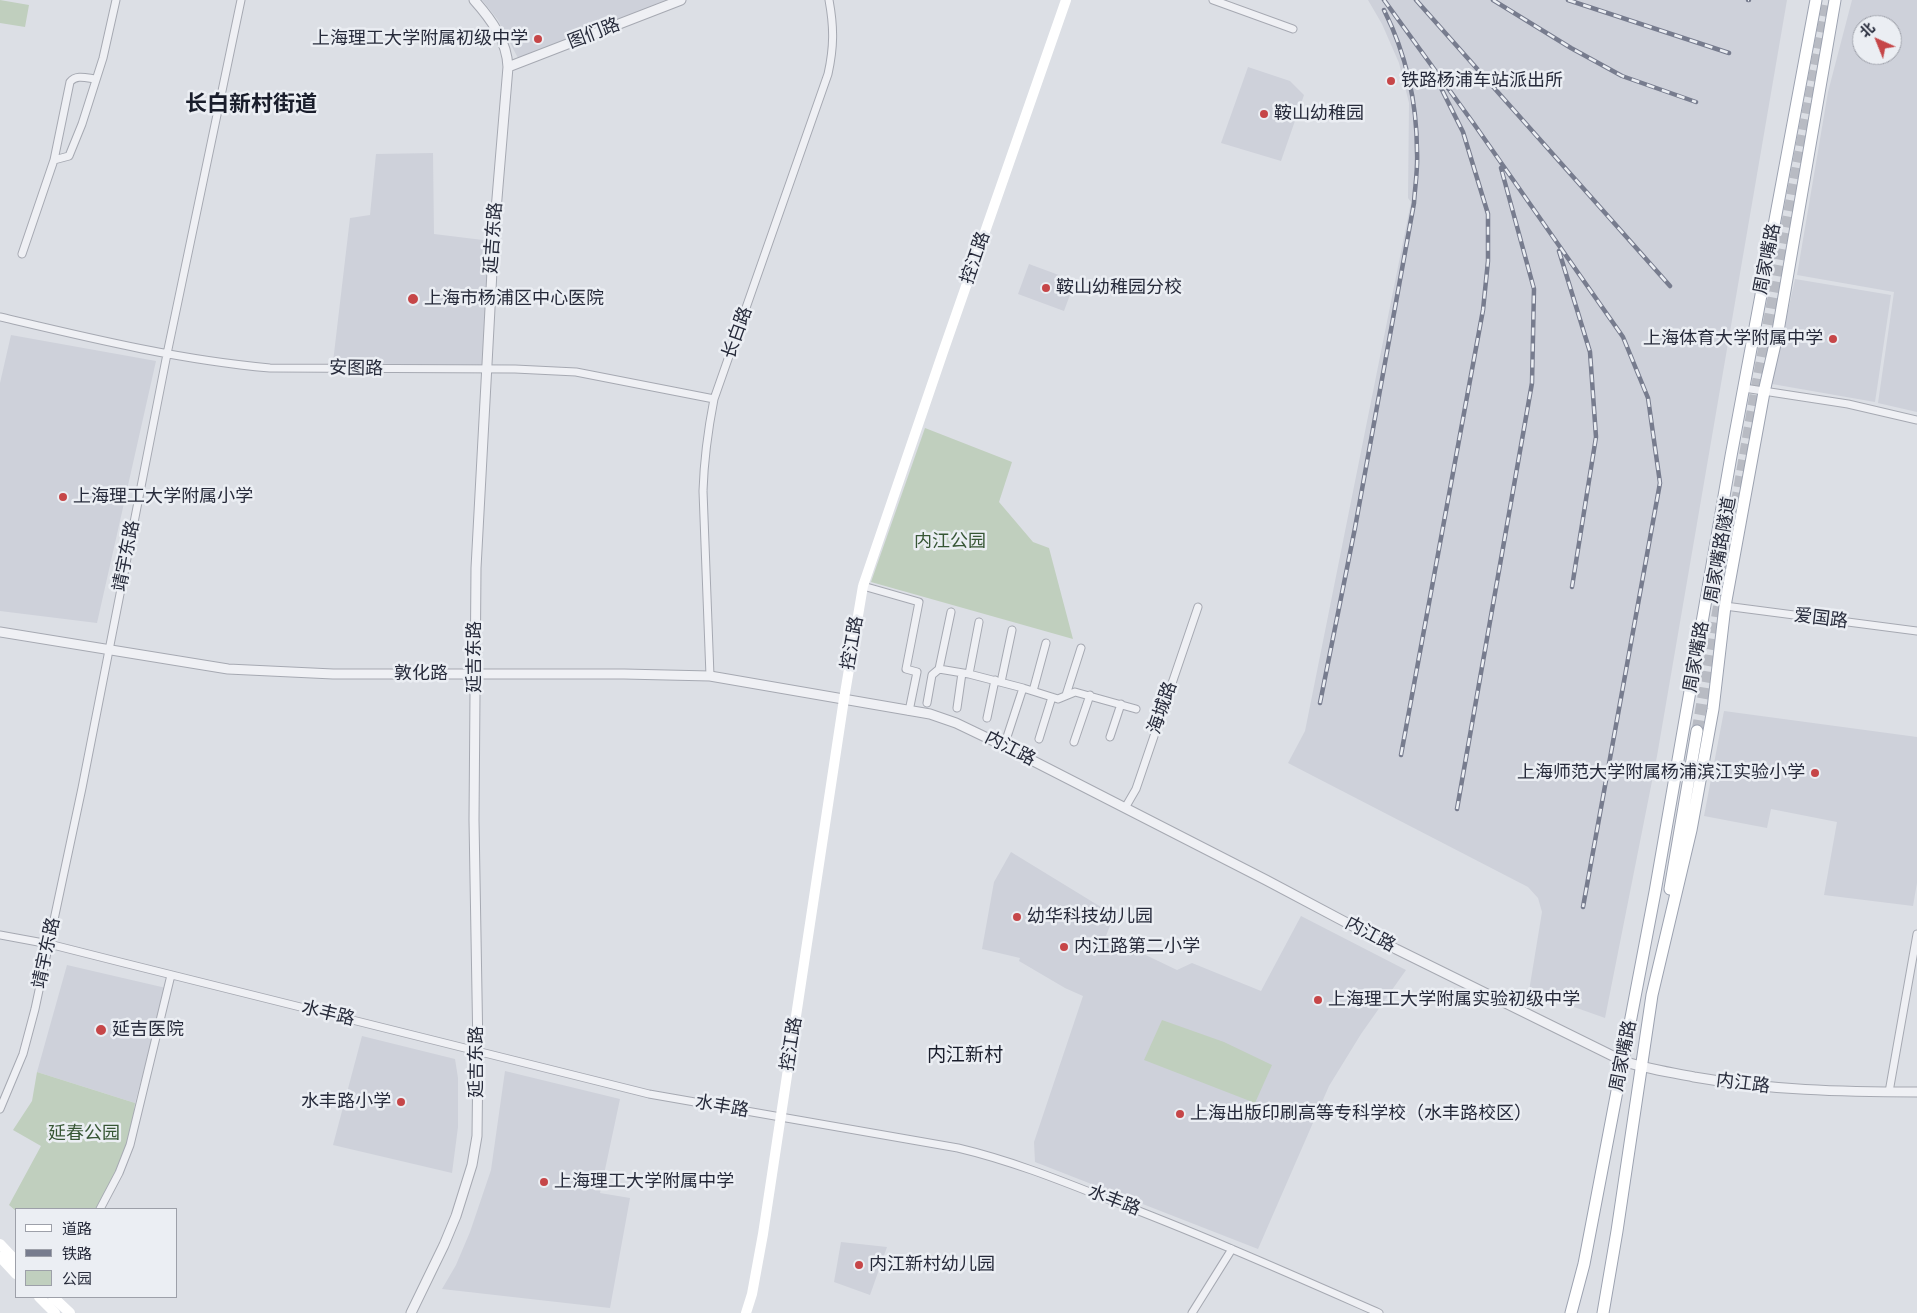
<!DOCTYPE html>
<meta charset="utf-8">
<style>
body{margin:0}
#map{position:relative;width:1917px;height:1313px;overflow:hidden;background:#dcdfe5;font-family:"Archivo Narrow","Noto Sans SC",sans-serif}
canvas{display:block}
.legend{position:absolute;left:15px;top:1208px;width:162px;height:90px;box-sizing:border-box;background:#ebeef3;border:1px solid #9da0a9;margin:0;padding:6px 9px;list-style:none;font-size:15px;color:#272b3b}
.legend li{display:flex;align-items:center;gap:10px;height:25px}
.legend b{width:25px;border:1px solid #9da0a9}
.north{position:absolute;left:1852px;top:15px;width:50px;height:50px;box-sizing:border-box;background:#ebeef3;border:1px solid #9da0a9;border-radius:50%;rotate:316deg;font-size:14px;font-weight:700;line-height:20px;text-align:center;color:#272b3b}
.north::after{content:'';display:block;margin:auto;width:18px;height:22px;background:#c64648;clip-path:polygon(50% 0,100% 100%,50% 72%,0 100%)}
</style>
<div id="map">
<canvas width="1917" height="1313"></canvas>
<ul class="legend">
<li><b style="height:6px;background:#fff"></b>道路</li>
<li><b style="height:6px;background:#777c8e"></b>铁路</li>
<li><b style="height:14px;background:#c0cfbe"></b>公园</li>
</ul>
<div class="north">北</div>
</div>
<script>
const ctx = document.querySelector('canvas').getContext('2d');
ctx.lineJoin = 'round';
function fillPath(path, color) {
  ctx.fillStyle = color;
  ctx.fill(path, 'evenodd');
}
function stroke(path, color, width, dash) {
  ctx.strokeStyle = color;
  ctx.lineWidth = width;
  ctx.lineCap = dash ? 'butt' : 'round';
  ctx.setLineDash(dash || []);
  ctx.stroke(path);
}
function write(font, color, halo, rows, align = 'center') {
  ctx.font = font + ' "Archivo Narrow","Noto Sans SC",sans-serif';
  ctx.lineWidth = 5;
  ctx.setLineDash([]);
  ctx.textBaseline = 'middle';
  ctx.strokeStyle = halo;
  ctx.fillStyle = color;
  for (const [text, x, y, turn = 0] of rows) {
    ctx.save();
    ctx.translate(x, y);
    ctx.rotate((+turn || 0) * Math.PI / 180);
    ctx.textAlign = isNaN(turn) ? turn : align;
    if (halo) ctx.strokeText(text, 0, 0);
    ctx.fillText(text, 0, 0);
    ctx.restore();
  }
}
fillPath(new Path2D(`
 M482,0H668L518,58L498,20Z
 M1368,0H1787L1657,756L1605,1018L1529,991L1542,912L1538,898L1528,887L1288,763L1305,731L1411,202L1408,198L1409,103L1399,63L1382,24Z
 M1852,0H1917V412L1878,403L1894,292L1797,275L1828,92ZM1862,25H1892V55H1862Z
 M1248,67L1290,81L1304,95L1281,161L1221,143Z
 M433,153L434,234L491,241L482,367L333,362L350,218L370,215L376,154Z
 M1029,264L1075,281L1064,311L1018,294Z
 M1795,279L1891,295L1875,402L1772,384Z
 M11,335L156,361L97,623L0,611V383Z
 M1724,711L1917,737V883L1913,906L1824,895L1837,822L1771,809L1767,828L1704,816Z
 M1011,852L1114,915L1106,936L1177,970L1192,963L1261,991L1301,916L1406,970L1361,1034L1329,1086L1258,1249L1035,1162L1034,1142L1083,996L1065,988L1019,961L1020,958L982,949L994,882Z
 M67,965L166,988L135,1103L37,1072Z
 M362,1036L455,1059L458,1078V1127L452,1173L333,1145Z
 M505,1071L620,1099L600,1193L630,1198L610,1308L442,1289L456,1265L470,1232L491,1170Z
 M841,1242L887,1247L870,1295L834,1282Z`), '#ced1da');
fillPath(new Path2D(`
 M0,0L29,5L25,27L0,23Z
 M925,428L1012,462L999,502L1033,542L1049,548L1073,639L871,582Z
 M1162,1020L1224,1042L1272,1065L1255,1103L1144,1060Z
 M37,1072L135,1103L132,1130L102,1209H16V1211L9,1205L41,1146L13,1130L32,1101Z`), '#c0cfbe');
stroke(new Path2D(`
 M1697,731L1753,406L1828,0`), '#b8bbc3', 11, [11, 5.5]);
const minor = new Path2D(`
 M1213,0L1293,29
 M54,160L69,156L82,124L103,58L116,0
 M22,254L54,160L70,82C76,74 87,78 95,79
 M0,317C89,338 179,360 270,368L515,369L576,372L714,399
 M1744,388L1848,404L1917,420
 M863,586L919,602L906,669L917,672L909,711
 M1725,606L1917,631
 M939,669L951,612
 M969,674L979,622
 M710,676L703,491C704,459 708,430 714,399L828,74C834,47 834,27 829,0
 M1001,682L1012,630
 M1023,688L1058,699L1075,692L1136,709
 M1033,691L1046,643
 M1066,695L1081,648
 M927,703L932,675L939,669L969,674L1023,688L1004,746
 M957,708L962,673
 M987,718L995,680
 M1110,737L1121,704
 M1039,739L1052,697
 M1074,742L1090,695
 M1125,808L1136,789L1198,607
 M0,935L49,944L124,963L649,1094L958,1148C1009,1160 1057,1179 1105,1198C1198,1233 1288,1273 1379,1313
 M1889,1092L1917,934
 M0,1109L23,1054L35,1009L82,788L167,354L241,0
 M100,1209L119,1173L130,1145L171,975
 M1192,1313L1232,1249`);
const tertiary = new Path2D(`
 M508,67L681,0
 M0,632L228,669L333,674H624L710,676L930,714L956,723L1004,746L1266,880L1396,949L1623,1061C1646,1069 1670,1072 1694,1077C1768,1090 1842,1092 1917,1092
 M411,1313L444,1245L456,1216L472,1165L477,1136L478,1052L474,820L476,568L494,234L508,67C507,41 491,19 474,0`);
const primary = new Path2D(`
 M1670,889L1697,731
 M1571,1313L1584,1264L1655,892L1731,456L1816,0
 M1603,1313L1617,1231L1652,995L1691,830L1713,709L1725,606L1764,392L1778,331L1835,0`);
stroke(minor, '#a6a9b2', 9);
stroke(tertiary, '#a6a9b2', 11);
stroke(primary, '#9ca2b0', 13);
stroke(minor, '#eff0f4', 7);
stroke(tertiary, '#eff0f4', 9);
stroke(new Path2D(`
 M0,1244L16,1261
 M0,1257L16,1274
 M39,1297L55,1313
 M53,1297L70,1313
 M746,1313L752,1294L763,1234L844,699L863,586L943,352L1066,0`), '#fff', 10);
stroke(primary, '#fff', 11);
const rail = new Path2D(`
 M1384,0L1474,124L1623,337L1648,398L1660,483L1583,907
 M1416,0L1670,286
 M1493,0L1571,48L1622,76L1696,102
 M1568,0L1729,53
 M1748,0H1749
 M1559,251L1590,352L1596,437L1572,587
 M1320,703L1355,528L1414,203C1415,186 1418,169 1417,152C1417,104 1406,54 1384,10
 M1401,755L1483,310L1488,261V214L1463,132L1439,84
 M1457,809L1532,383L1534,289L1501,168`);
stroke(rail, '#777c8e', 4.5);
stroke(rail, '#ebeef3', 2.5, [8]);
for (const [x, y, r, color] of [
 [538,39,5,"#c64648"],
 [1391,81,5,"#c64648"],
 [1264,114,5,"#c64648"],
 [1046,288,5,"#c64648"],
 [413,299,6,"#c64648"],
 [1833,339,5,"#c64648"],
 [63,497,5,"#c64648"],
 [1815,773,5,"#c64648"],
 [1017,917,5,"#c64648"],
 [1064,947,5,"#c64648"],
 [1318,1000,5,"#c64648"],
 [101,1030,6,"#c64648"],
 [401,1102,5,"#c64648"],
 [1180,1114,5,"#c64648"],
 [544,1182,5,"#c64648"],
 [859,1265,5,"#c64648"]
]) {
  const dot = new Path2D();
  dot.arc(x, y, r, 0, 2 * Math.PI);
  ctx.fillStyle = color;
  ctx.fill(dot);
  stroke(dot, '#ebeef3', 2);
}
write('18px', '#272b3b', '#ebeef3', [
 ["图们路",594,34,-21],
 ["延吉东路",494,238,-86],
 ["控江路",976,258,-71],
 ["周家嘴路",1768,259,-79],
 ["长白路",738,333,-70],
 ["安图路",356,369,1],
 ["周家嘴路隧道",1721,550,-80],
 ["靖宇东路",127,556,-79],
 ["爱国路",1821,619,7],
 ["控江路",853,643,-80],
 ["延吉东路",475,657,-90],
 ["周家嘴路",1697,657,-80],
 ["敦化路",421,674],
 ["海城路",1163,708,-71],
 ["内江路",1010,749,27],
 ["内江路",1370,935,28],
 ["靖宇东路",47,953,-78],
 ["水丰路",328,1014,14],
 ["控江路",792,1044,-81],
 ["周家嘴路",1624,1056,-79],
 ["延吉东路",477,1062,-90],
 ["内江路",1743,1084,7],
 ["水丰路",722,1107,10],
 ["水丰路",1114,1201,21]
]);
write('18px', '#272b3b', '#ebeef3', [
 ["上海理工大学附属初级中学",528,39,"right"],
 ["铁路杨浦车站派出所",1401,81],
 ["鞍山幼稚园",1274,114],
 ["鞍山幼稚园分校",1056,288],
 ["上海市杨浦区中心医院",424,299],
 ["上海体育大学附属中学",1823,339,"right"],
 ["上海理工大学附属小学",73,497],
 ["上海师范大学附属杨浦滨江实验小学",1805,773,"right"],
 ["幼华科技幼儿园",1027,917],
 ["内江路第二小学",1074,947],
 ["上海理工大学附属实验初级中学",1328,1000],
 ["延吉医院",112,1030],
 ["水丰路小学",391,1102,"right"],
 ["上海出版印刷高等专科学校（水丰路校区）",1190,1114],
 ["上海理工大学附属中学",554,1182],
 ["内江新村幼儿园",869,1265]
], 'left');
write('18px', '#375635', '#ebeef3', [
 ["内江公园",950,542],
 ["延春公园",84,1134]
]);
write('19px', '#191d2b', '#ebeef3', [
 ["内江新村",965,1056]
]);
write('bold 22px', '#191d2b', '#ebeef3', [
 ["长白新村街道",251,105]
]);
</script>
